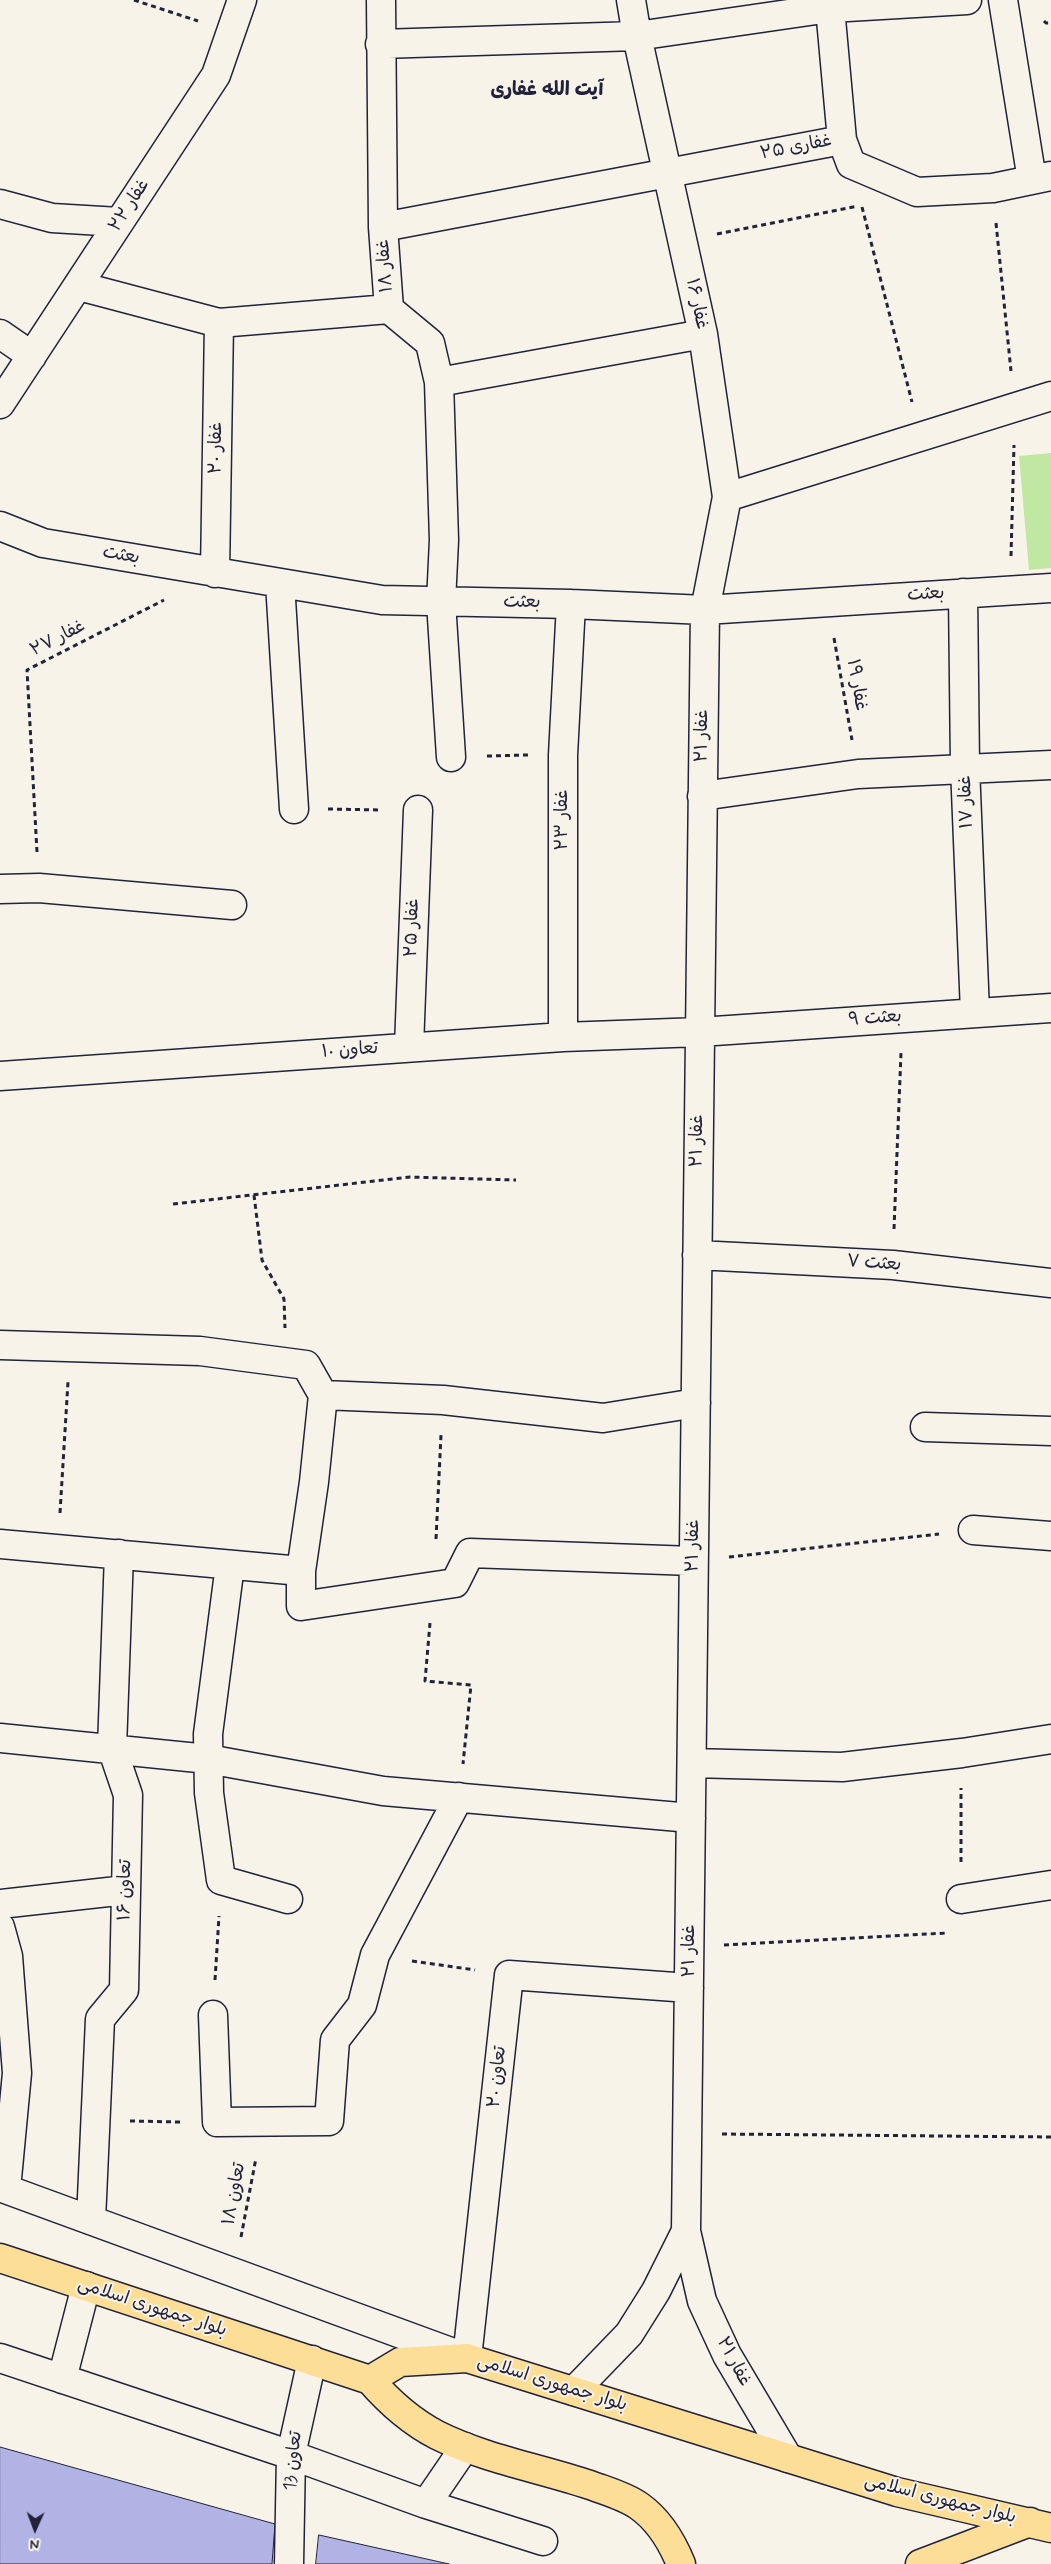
<!DOCTYPE html>
<meta charset="utf-8">
<style>
body{margin:0}
#map{position:relative;width:1051px;height:2564px;overflow:hidden;background:#f7f3e8;font-family:Mynerve,sans-serif}
canvas{display:block}
.north{position:absolute;left:10px;top:2504px;width:50px;height:50px;-webkit-text-stroke:4px #f7f3e8;paint-order:stroke;rotate:182deg;font-size:14px;font-weight:700;line-height:20px;text-align:center;color:#22223b}
.north::after{content:'';display:block;margin:auto;width:18px;height:22px;background:#22223b;clip-path:polygon(50% 0,100% 100%,50% 72%,0 100%)}
</style>
<div id="map">
<canvas width="1051" height="2564"></canvas>
<div class="north">N</div>
</div>
<script>
const ctx = document.querySelector('canvas').getContext('2d');
ctx.lineJoin = 'round';
function fillPath(path, color) {
  ctx.fillStyle = color;
  ctx.fill(path, 'evenodd');
}
function stroke(path, color, width, dash) {
  ctx.strokeStyle = color;
  ctx.lineWidth = width;
  ctx.lineCap = dash ? 'butt' : 'round';
  ctx.setLineDash(dash || []);
  ctx.stroke(path);
}
function write(font, color, halo, rows, align = 'center') {
  ctx.font = font + ' Mynerve,"Playpen Sans Arabic",sans-serif';
  ctx.lineWidth = 4;
  ctx.setLineDash([]);
  ctx.textBaseline = 'middle';
  ctx.strokeStyle = halo;
  ctx.fillStyle = color;
  for (const [text, x, y, turn = 0] of rows) {
    ctx.save();
    ctx.translate(x, y);
    ctx.rotate((+turn || 0) * Math.PI / 180);
    ctx.textAlign = isNaN(turn) ? turn : align;
    if (halo) ctx.strokeText(text, 0, 0);
    ctx.fillText(text, 0, 0);
    ctx.restore();
  }
}
fillPath(new Path2D(`
 M1051,453V568L1029,570L1019,456Z`), '#c1e8a3');
const building = new Path2D(`
 M0,2447L275,2524L272,2564H0Z
 M319,2535L449,2564H316Z`);
fillPath(building, '#b1b3e4');
stroke(building, '#22223b', 1);
const minor = new Path2D(`
 M381,0L383,227L389,309L430,343L439,382L444,540L441,602L451,757
 M631,0L637,36L703,334L727,497L705,610L686,2231L702,2301L727,2355L788,2458
 M1003,0L1032,180
 M380,44L637,36L830,8
 M842,140L830,8L967,0
 M0,204L52,218L119,222
 M383,227L842,140L851,164L917,192L993,188L1051,176
 M79,286L219,323L389,309
 M0,334L32,356
 M439,382L703,334
 M0,404L216,75L242,0
 M727,497L1051,396
 M0,526L43,543L382,600L571,604L705,610L1051,588
 M215,573L219,323
 M280,583L294,809
 M963,593L965,767L975,1012
 M702,796L858,774L1051,765
 M0,889L39,888L232,905
 M563,1037V755L571,604
 M409,1047L418,810
 M0,1076L563,1037L700,1032L1051,1008
 M697,1255L893,1265L1051,1283
 M0,1345L200,1351L306,1365L323,1395
 M925,1427L1051,1431
 M973,1530L1051,1536
 M0,1544L301,1571V1606L455,1583L470,1553L693,1561
 M230,1565L208,1734L209,1793L221,1880L288,1899
 M301,1571L314,1482L323,1395L443,1400L603,1418L696,1403
 M0,1738L208,1759L383,1791L691,1818
 M692,1763L842,1767L962,1753L1051,1739
 M961,1899L1051,1885
 M0,1904L126,1890
 M0,1927L8,1956L17,2073L6,2189
 M213,2015L217,2122L329,2121L335,2040L362,2005L375,1955L459,1797
 M0,2187L467,2358L509,1975L689,1988
 M91,2220L100,2019L124,1990L128,1795L112,1748L119,1554
 M0,2358L291,2455L426,2504L543,2541
 M62,2379L86,2286
 M574,2391L629,2334L656,2291L686,2231
 M426,2504L465,2447
 M289,2564L291,2455L312,2360`);
const major = new Path2D(`
 M0,2258L370,2380L400,2362L467,2358L897,2492L1051,2528
 M370,2380C390,2403 410,2421 437,2435C485,2459 539,2468 590,2485C606,2491 625,2496 639,2506C659,2520 672,2542 681,2564
 M920,2564L1030,2522`);
stroke(minor, '#22223b', 31);
stroke(major, '#22223b', 31);
stroke(new Path2D(`
 M134,0L198,21
 M1044,21L1046,23H1051
 M862,207L912,402
 M996,223L1011,371
 M717,234L858,206
 M1011,556L1014,445
 M834,638L852,740
 M487,756L528,755
 M328,809L382,810
 M37,852L27,670L164,600
 M254,1195L262,1260L284,1299L285,1328
 M173,1204L410,1177L516,1180
 M894,1229L901,1053
 M60,1513L68,1382
 M436,1539L441,1435
 M729,1557L939,1534
 M430,1623L425,1681L471,1685L463,1764
 M961,1862V1788
 M724,1945L947,1933
 M412,1961L475,1970
 M215,1980L219,1916
 M130,2121L181,2122
 M722,2134L1051,2137
 M241,2237L256,2158`), '#22223b', 3, [5, 4]);
stroke(minor, '#f7f3e8', 28);
stroke(major, '#fcde96', 28);
write('18px', '#22223b', '#f7f3e8', [
 ["غفاری ۲۵",796,148,-11],
 ["غفار ۲۲",130,206,-57],
 ["غفار ۱۸",386,266,-94],
 ["غفار ۱۶",696,304,78],
 ["غفار ۲۰",217,448,-89],
 ["بعثت",121,556,10],
 ["بعثت",926,595,-3],
 ["بعثت",522,603,1],
 ["غفار ۲۷",58,639,-27],
 ["غفار ۱۹",856,685,80],
 ["غفار ۲۱",703,736,-89],
 ["غفار ۱۷",967,802,-92],
 ["غفار ۲۳",563,820,-90],
 ["غفار ۲۵",413,928,-88],
 ["بعثت ۹",875,1019,-4],
 ["تعاون ۱۰",350,1051,-4],
 ["غفار ۲۱",698,1141,-89],
 ["بعثت ۷",874,1264,4],
 ["غفار ۲۱",694,1546,-89],
 ["تعاون ۱۶",126,1890,-89],
 ["غفار ۲۱",690,1951,-90],
 ["تعاون ۲۰",498,2077,-84],
 ["تعاون ۱۸",235,2194,-80],
 ["بلوار جمهوری اسلامی",152,2308,18],
 ["غفار ۲۱",733,2362,62],
 ["بلوار جمهوری اسلامی",552,2384,17],
 ["تعاون 13",294,2461,-84],
 ["بلوار جمهوری اسلامی",940,2500,14]
]);
write('bold 19px', '#22223b', '#f7f3e8', [
 ["آیت الله غفاری",547,91]
]);
</script>
